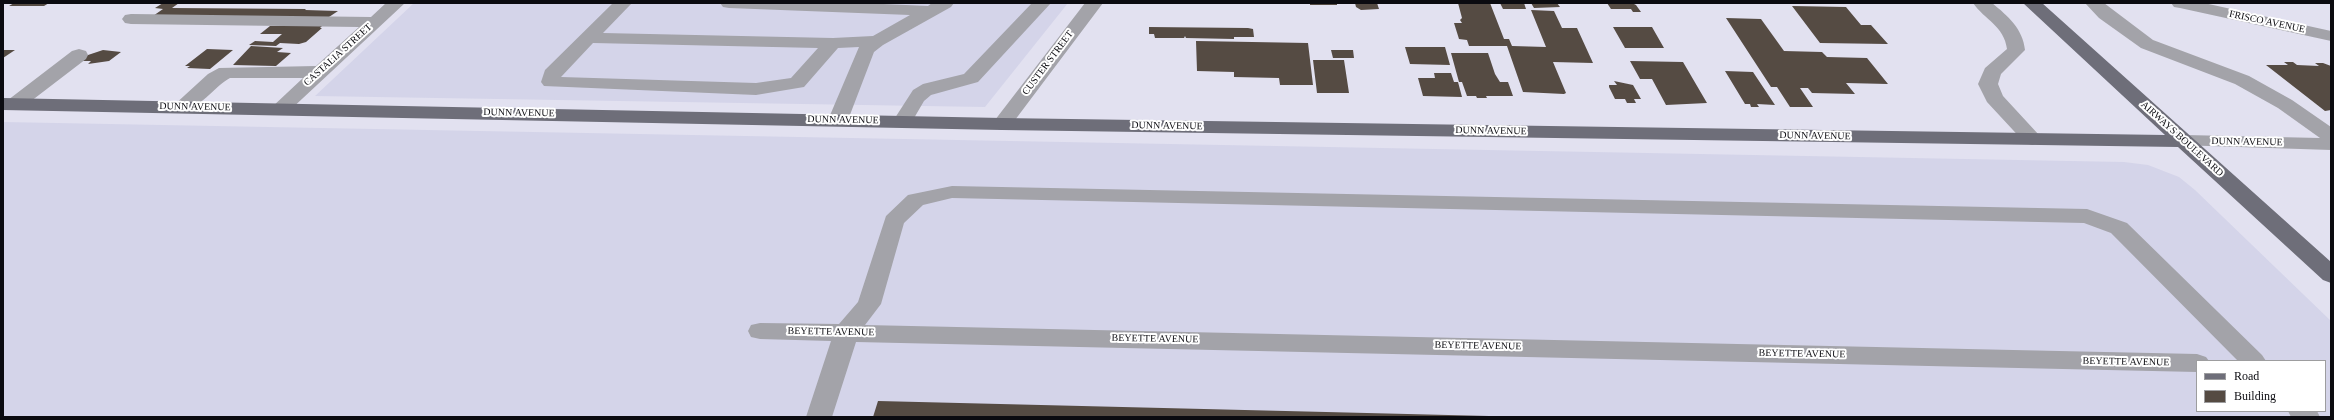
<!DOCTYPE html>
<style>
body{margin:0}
#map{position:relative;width:2334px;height:420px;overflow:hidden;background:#e2e1f0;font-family:Georgia,serif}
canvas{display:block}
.frame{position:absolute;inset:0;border:4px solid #0b0b10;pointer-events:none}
.legend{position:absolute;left:2196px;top:360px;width:130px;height:52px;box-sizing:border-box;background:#fff;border:1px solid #9d9d9f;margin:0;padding:5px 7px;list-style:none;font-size:12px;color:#0b0b10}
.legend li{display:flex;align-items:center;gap:8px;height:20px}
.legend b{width:20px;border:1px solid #9d9d9f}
</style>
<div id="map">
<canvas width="2334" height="420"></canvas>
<div class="frame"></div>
<ul class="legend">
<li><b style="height:5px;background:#6e6e79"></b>Road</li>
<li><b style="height:11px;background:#554b43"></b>Building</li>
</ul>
</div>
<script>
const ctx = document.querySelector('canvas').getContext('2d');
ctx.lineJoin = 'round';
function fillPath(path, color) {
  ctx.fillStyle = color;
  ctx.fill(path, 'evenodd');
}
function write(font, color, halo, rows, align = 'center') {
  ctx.font = font + ' Georgia,serif';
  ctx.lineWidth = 4;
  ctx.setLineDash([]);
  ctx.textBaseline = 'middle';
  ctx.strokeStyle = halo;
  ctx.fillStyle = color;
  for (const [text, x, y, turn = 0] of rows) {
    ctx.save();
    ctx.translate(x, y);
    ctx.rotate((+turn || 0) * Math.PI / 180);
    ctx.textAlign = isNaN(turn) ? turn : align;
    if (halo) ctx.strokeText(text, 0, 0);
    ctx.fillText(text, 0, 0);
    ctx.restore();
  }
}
fillPath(new Path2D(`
 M414,3H1068L985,107L315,96Z
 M3,122L2124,162L2148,165L2179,177L2195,190L2331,321V417H3ZM2197,361H2325V411H2197Z`), '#d4d4e9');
fillPath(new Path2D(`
 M14,3H49L44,6H9Z
 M163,3H179L172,8L306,9L305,10L338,11L326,19L153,16L163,9L155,8Z
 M1310,3H1337V5H1310Z
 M1355,3H1377L1379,9L1361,10L1356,7Z
 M1458,3H1490L1504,39H1509L1512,46L1546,47L1531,10L1554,11L1562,28H1577L1593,63L1553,62L1566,93L1564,94L1523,92L1507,46H1469L1467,40L1459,39L1454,23H1462L1460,20L1462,18Z
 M1500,3H1524L1526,9H1503Z
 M1531,3H1557L1560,7L1534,8Z
 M1607,3H1632L1636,5L1641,12H1633L1631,9H1611Z
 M1792,6L1846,7L1861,25H1871L1888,44L1820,43Z
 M1726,18L1761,19L1784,51L1822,52L1827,57L1867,58L1888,84L1846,83L1855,94L1812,93L1808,88H1800L1813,107H1790L1777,87H1771Z
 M270,26H322L320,28H322L306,42L299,44L280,43L276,46L249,45L255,41L273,42L282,34H260Z
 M1149,27L1248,28L1253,29L1254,37H1234V39L1186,38L1185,36L1184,38H1155L1154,34H1149Z
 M1613,27H1652L1664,48H1625Z
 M1196,41L1308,43L1313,85H1280L1279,78L1234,77V72L1197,71Z
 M251,46L283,48L277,52L291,53L276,66L233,65Z
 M1405,47H1445L1450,65L1410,64Z
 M207,49L233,50L210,69L187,68L190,66H185Z
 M3,50H15L3,58Z
 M103,50L121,52L109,61L88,64L91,61H78L85,56Z
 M1331,50H1353L1354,58H1333Z
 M1451,53H1488L1495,74L1500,82H1508L1513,96H1486L1487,98H1477L1476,96H1467L1462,82H1459Z
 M1313,60H1344L1349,93H1317Z
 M1630,61L1683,62L1707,103L1666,105L1652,79H1640Z
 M2284,62H2293L2297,65L2319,66L2315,63H2323L2331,66V110L2325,111L2266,65H2288Z
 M1725,71L1753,72L1775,105L1757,104L1759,107H1751L1750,104H1745Z
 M1434,73H1451L1454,82H1458L1462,97L1423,96L1418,78H1435Z
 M1614,81L1633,85L1641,99H1634L1636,103H1627L1625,99H1615L1609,87V85H1617Z
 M878,401L1489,416V417H873Z`), '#554b43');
fillPath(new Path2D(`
 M386,3H405L288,112L281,114L274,112L271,108L303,78H230C213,87 196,115 176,110L173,106L208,74L219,68L316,66L359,27L131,24L125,23L122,19L125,15L131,14L371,17Z
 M613,3H632L603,33L833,38L873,36L910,15L729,8L723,7L720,3H861L928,6L932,3H954L951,7L883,45L874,52L848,120L845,124L838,126L831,124L828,120L859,47L838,48L804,87L756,95L544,86L541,82L545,70ZM593,43L818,48L791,78L756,83L561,77Z
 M1032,3H1051L978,82L931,95L924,101L910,125L903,127L896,125L893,121L913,90L923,84L964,74Z
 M1085,3H1103L1009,128L1002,130L995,128L992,124L995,120Z
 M1973,3H1992C2008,16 2023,29 2025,50L2001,74L1998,84L2003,96L2039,135L2042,139L2039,143L2032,145L2025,143L1987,102L1978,84L1985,68L2007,49C2004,26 1985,20 1973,3Z
 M2085,3H2104L2153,40L2249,76L2292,100L2331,127V150L2178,145L2175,141L2178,137L2185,135L2320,138L2278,108L2235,84L2141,48L2099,18Z
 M2171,3H2204L2331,31V41L2180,8L2174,7Z
 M79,49L86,51L88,55L86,59L22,108L15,110L8,108L5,104L8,100L72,51Z
 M952,186L2087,209L2127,223L2262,355L2266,361H2238L2111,233L2084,223L952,198L923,205L904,223L881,304L865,325L2197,354L2206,357L2209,361H2197V372L856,342L832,417H806L831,341L760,339L751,337L748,331L751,325L760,323L839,324L858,302L886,216L908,195Z
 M2288,411H2317L2320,417H2291Z`), '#a3a3a9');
fillPath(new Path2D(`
 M2023,3H2042L2331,262V283L2323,280L2178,147L1002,130L3,110V98L1002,118L2165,135Z`), '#6e6e79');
write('10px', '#0b0b10', '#fff', [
 ["FRISCO AVENUE",2267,22,12],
 ["CASTALIA STREET",338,55,-42],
 ["CUSTER STREET",1048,63,-53],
 ["DUNN AVENUE",195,107,1],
 ["DUNN AVENUE",519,113,1],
 ["DUNN AVENUE",843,120,1],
 ["DUNN AVENUE",1167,126,1],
 ["DUNN AVENUE",1491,131,1],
 ["DUNN AVENUE",1815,136,1],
 ["AIRWAYS BOULEVARD",2182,139,42],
 ["DUNN AVENUE",2247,142,1],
 ["BEYETTE AVENUE",831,332,1],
 ["BEYETTE AVENUE",1155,339,1],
 ["BEYETTE AVENUE",1478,346,1],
 ["BEYETTE AVENUE",1802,354,1],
 ["BEYETTE AVENUE",2126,362,1]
]);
</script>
